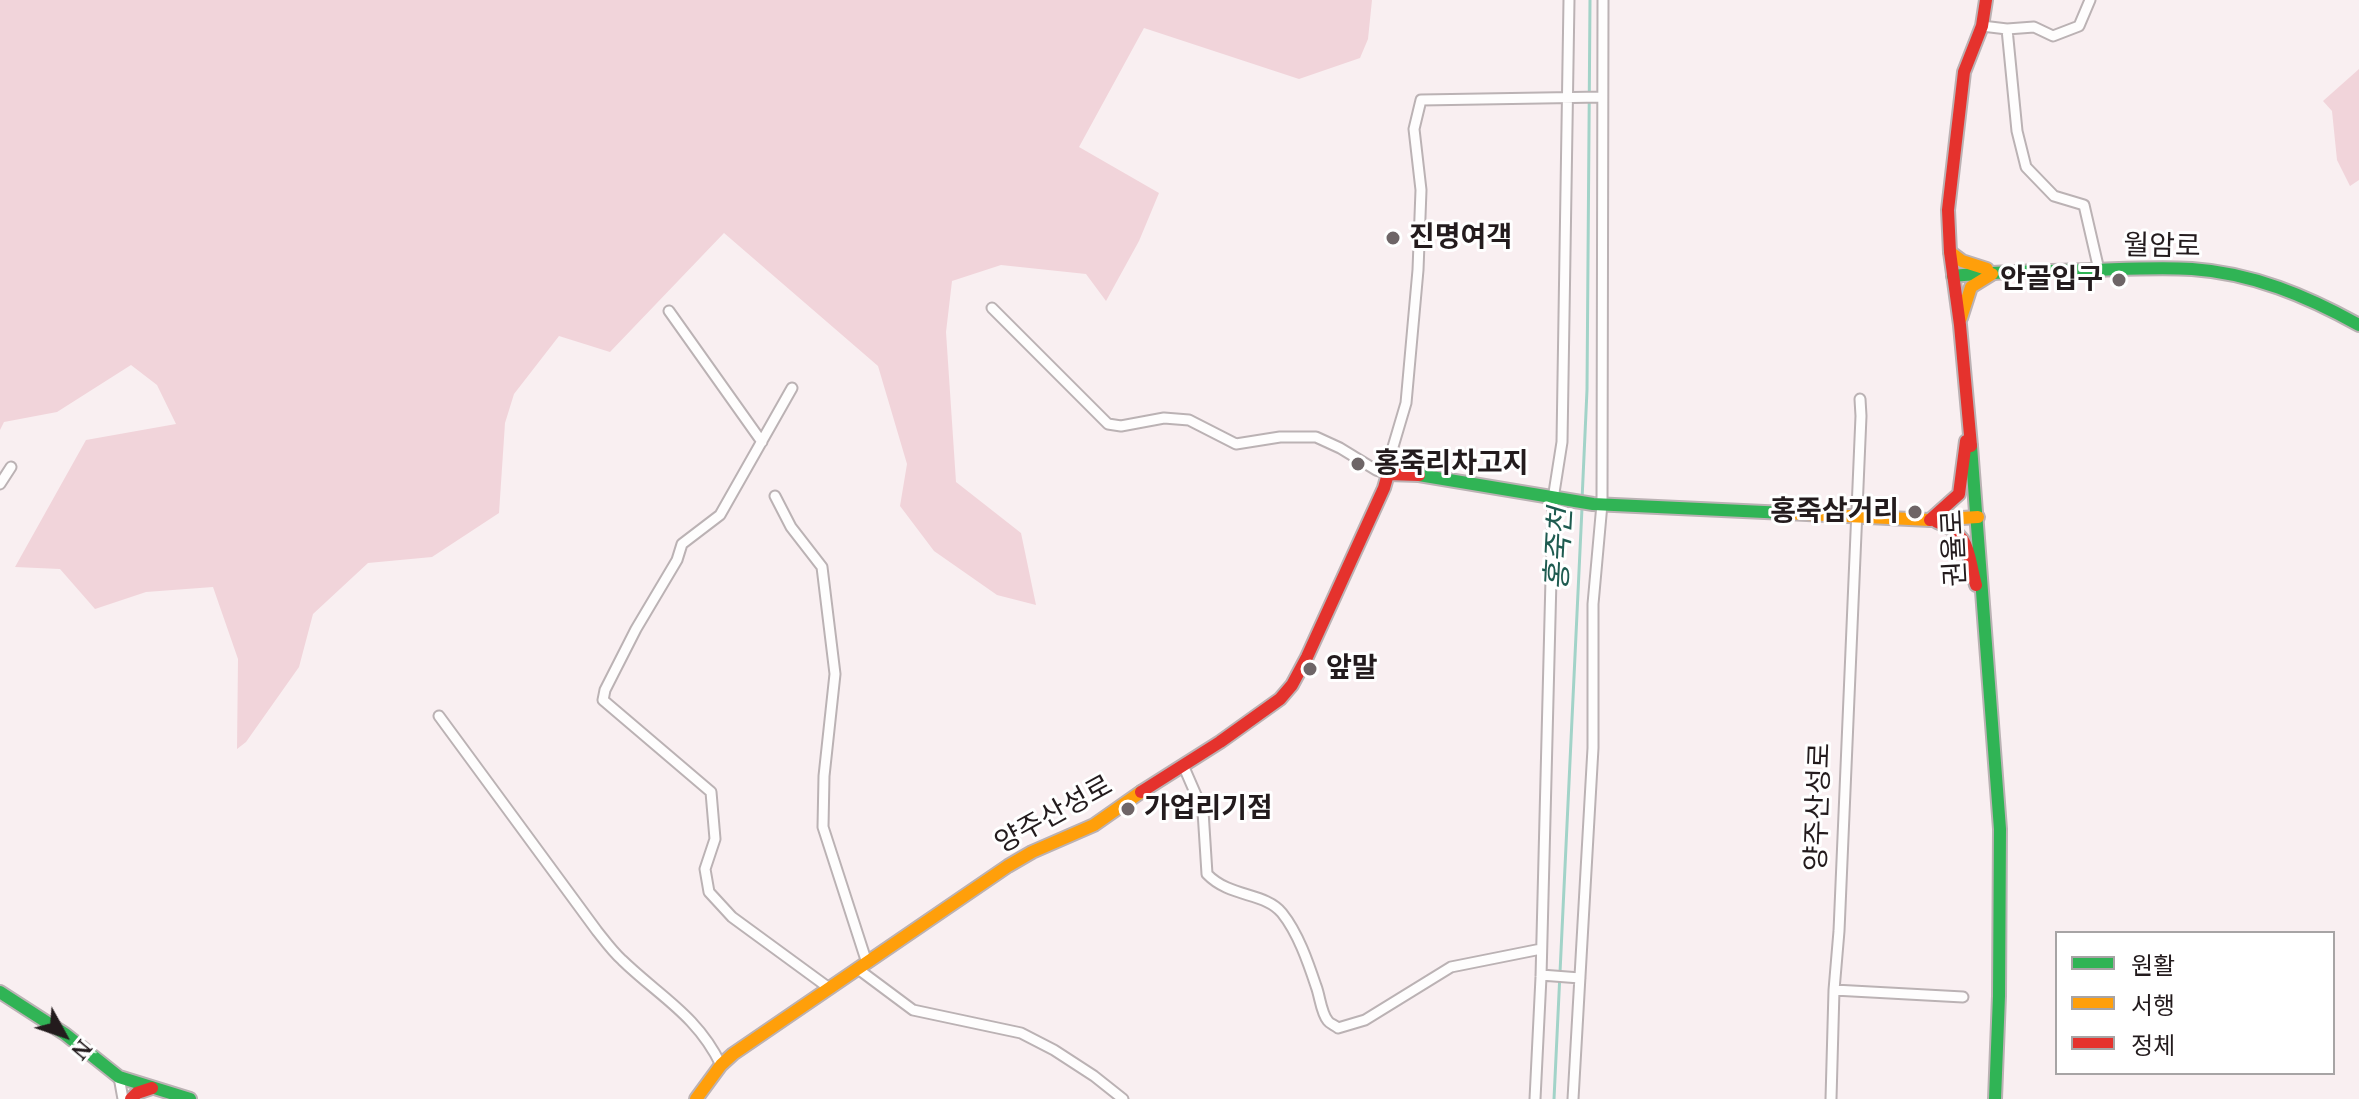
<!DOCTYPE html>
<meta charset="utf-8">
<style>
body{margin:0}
#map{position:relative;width:2359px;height:1099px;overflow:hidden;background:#f9eff1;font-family:"Noto Serif","Noto Sans KR",serif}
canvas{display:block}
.legend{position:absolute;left:2055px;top:931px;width:280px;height:144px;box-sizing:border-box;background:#fff;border:2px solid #a7a4a5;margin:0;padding:10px 14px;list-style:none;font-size:24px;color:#231b1d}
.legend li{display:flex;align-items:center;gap:16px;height:40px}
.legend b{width:40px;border:2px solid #a7a4a5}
.north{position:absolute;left:24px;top:995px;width:80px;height:80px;-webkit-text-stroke:6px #fff;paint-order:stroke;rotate:130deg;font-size:22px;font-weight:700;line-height:32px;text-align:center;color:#231b1d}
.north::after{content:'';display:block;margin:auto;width:28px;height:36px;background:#231b1d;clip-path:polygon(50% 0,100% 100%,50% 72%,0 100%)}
</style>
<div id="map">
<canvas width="2359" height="1099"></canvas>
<ul class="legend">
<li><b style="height:10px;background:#30b455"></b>원활</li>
<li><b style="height:10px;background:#ff9f0a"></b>서행</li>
<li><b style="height:10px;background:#e5322d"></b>정체</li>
</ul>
<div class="north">N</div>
</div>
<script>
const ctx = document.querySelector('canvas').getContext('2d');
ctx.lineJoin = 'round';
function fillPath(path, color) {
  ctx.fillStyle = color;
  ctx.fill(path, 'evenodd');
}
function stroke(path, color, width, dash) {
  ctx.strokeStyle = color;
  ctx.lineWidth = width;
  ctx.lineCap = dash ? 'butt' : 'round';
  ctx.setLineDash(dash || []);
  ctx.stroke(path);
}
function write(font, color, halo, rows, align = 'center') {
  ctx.font = font + ' "Noto Serif","Noto Sans KR",serif';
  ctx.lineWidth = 6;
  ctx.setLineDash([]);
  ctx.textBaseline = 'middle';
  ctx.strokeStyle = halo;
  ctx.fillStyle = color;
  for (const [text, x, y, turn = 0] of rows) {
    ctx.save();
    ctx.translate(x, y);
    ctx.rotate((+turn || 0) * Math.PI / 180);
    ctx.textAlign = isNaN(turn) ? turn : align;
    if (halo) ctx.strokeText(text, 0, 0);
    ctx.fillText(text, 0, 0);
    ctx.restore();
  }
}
fillPath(new Path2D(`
 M0,0H1372L1368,39L1360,58L1299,79L1144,28L1079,147L1159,193L1139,241L1106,301L1086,274L1001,265L952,281L946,332L956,482L1021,533L1036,605L997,595L934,551L900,506L907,464L878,366L724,233L610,352L559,336L514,394L505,423L499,513L432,557L368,563L313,614L299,667L246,742L237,749L238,659L213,587L146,592L95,609L60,569L15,567L86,440L176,424L157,385L131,365L57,412L4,422L0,430Z
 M2359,69V180L2350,186L2337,160L2332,111L2323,101Z`), '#f1d4da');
stroke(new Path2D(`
 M1582,500L1587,390L1590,0
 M1554,1099L1582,508`), '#a2d3c8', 3);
const street = new Path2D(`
 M1982,26L2007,29L2034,27L2053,36L2079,26L2090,0
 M2007,29L2017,131L2026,167L2054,196L2084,205L2099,270
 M992,308L1108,424L1121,426L1164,418L1189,420L1236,444L1280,437H1316L1340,448L1376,470L1388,474L1390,457L1406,403L1418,270L1421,190L1414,129L1421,100L1602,97
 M669,311L762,442
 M792,388L720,515L682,544L677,560L636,629L605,690L603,700L711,792L715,839L705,869L709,892L732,917L829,988
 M0,484L11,467
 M775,496L791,527L822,567L835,674L824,776L823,827L867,963
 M439,716L597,931C605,941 613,952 622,960C659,996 697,1015 721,1065
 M1183,765L1203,811L1207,874C1230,898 1265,892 1282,913C1298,933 1308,962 1316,986C1320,996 1321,1013 1328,1021C1330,1024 1335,1025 1338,1028L1365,1020L1451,967L1541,949
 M858,969L913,1010L1021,1033L1054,1050L1094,1076L1123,1099
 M1541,975L1580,978
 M1834,990L1963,997
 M119,1077L123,1099
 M1535,1099L1541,977L1553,499L1562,442L1569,0
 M1573,1099L1593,748V604L1602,504L1603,0
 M1831,1099L1834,990L1839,931L1861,416L1860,399`);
const fast = new Path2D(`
 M1953,276C2000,271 2047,271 2094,270C2126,269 2159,267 2192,269C2252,273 2307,296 2359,325
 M1971,446L2000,829L1999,996L1995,1099
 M1419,475L1593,504L1786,513
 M0,992L65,1034L119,1077L190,1099`);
const slow = new Path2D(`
 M1950,252L1962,261L1987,269
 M1961,318L1971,287L1992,274
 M1786,513L1930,520L1978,517
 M696,1099L721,1065L733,1054L1008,866L1032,852L1094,825L1141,792`);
const jam = new Path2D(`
 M1971,446L1960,325L1950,252L1948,210L1964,72L1982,26L1986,0
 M1930,520L1959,494L1966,441
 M1937,522C1972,535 1967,553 1976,585
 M1141,792L1220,742L1280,699L1292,685L1307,657L1384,488L1388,474L1419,475
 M131,1099L137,1093L152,1088`);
stroke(street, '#bbb2b4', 13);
stroke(fast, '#bbb2b4', 16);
stroke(slow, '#bbb2b4', 16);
stroke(jam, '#bbb2b4', 16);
stroke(street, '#fefdfd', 9);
stroke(fast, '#30b455', 12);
stroke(slow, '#ff9f0a', 12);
stroke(jam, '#e5322d', 12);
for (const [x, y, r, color] of [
 [1393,238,8,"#6e6567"],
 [2119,280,8,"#6e6567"],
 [1358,464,8,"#6e6567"],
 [1915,512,8,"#6e6567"],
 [1310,669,8,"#6e6567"],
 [1128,809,8,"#6e6567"]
]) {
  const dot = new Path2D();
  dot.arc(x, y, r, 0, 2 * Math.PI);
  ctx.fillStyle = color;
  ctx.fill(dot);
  stroke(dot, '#fff', 3);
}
write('bold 28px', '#231b1d', '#fff', [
 ["진명여객",1409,238],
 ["안골입구",2103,280,"right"],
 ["홍죽리차고지",1374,464],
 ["홍죽삼거리",1899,512,"right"],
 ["앞말",1326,669],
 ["가업리기점",1144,809]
], 'left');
write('28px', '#231b1d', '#fff', [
 ["월암로",2162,247,1],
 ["권율로",1955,548,-93],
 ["양주산성로",1819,807,-88],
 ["양주산성로",1054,815,-29]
]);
write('italic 30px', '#1e5b50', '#fff', [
 ["홍죽천",1560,549,-87]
]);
</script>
